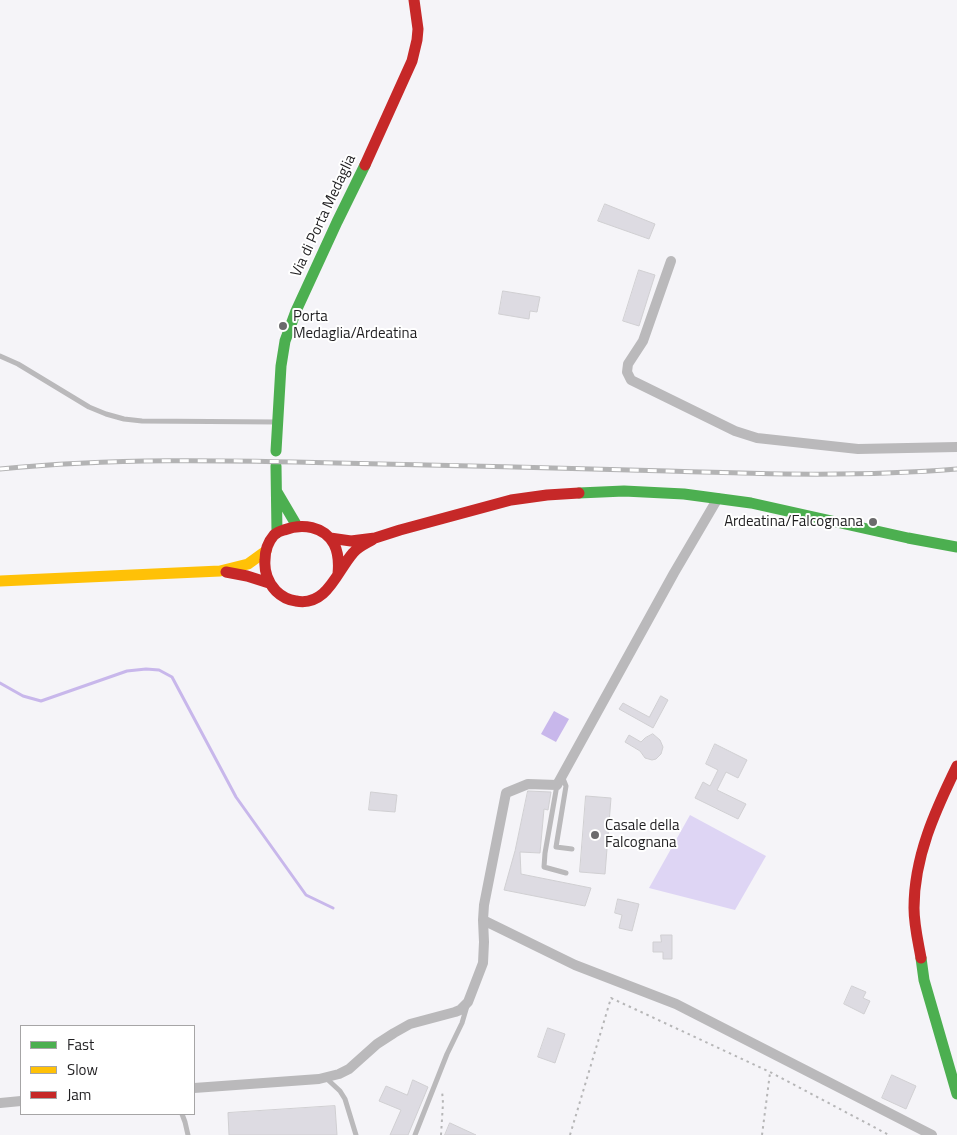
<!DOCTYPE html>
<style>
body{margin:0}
#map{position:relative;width:957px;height:1135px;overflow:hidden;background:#f5f4f8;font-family:"Titillium Web",sans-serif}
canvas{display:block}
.legend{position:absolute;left:20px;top:1025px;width:175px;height:90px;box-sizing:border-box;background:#fff;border:1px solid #a6a5a6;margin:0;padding:6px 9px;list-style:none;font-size:15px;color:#201f21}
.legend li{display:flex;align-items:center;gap:10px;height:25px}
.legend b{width:25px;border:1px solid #a6a5a6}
</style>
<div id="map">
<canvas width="957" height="1135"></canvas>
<ul class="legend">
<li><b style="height:6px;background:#4caf50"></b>Fast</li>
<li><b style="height:6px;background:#ffc107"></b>Slow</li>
<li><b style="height:6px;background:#c62828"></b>Jam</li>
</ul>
</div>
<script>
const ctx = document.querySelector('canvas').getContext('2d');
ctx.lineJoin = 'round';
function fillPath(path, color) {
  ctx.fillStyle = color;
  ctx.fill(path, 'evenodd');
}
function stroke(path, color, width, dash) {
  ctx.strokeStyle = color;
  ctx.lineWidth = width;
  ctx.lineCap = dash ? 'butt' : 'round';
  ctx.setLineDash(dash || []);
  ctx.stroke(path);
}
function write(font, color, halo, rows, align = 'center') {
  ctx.font = font + ' "Titillium Web",sans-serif';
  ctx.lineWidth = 4;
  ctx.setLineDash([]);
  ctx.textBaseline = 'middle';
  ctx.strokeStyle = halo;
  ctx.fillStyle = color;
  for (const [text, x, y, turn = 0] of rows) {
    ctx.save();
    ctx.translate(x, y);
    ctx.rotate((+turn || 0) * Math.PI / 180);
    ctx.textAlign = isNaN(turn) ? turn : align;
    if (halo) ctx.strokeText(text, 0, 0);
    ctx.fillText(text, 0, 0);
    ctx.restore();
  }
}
fillPath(new Path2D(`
 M690,815L766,856L735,910L649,888Z`), '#ded5f4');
fillPath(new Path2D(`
 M554,711L569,719L556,742L541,734Z`), '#c8b7eb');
stroke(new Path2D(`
 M0,683L23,696L41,701L127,671L146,669L159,670L172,677L236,797L306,895L333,908`), '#c8b7eb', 3);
const building = new Path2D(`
 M605,204L655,224L649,239L598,221Z
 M639,270L655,275L639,326L623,321Z
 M503,291L540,297L537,312L530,311L529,319L499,314Z
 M661,696L668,700L653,728L619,709L623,703L649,717Z
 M653,734L660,740L663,747L661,754L656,759L652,760L645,758L640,751L625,742L629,735L641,742L645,738Z
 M715,744L747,760L738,778L726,772L717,790L746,804L738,819L695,798L703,782L710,786L718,770L706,764Z
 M528,791L551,792L548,810L544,809L540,853L520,852L521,874L591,888L585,906L504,890L515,851Z
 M371,792L397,795L395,812L369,810Z
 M586,796L611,798L605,874L580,872Z
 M618,899L639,904L632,931L619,928L622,915L615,913Z
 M661,935H672V959H663V952H653V942H661Z
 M852,986L866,992L863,998L870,1001L864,1014L844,1004Z
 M548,1028L565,1034L555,1063L538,1057Z
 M892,1075L916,1086L906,1109L882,1098Z
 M413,1080L428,1087L408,1135H390L401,1110L379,1101L386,1086L407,1095Z
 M335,1106L337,1135H229L228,1113Z
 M450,1123L476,1135H445Z`);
fillPath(building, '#dddbe2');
stroke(building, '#d0cfd2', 1);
stroke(new Path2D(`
 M441,1135L443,1103L442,1090
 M570,1135L611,998L770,1072L889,1135
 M762,1135L770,1073`), '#b6b6b7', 2, [2.5, 4]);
stroke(new Path2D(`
 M0,356L18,364L89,407L106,414L124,419L142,421L277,422
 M562,776L566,786L556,847L572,849
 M557,785L545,853L544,867L566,873
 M326,1078L340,1091L345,1099L356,1135
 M182,1114L185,1122L188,1135
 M415,1135L447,1054L462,1023L467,1006`), '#bab9bb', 5);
stroke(new Path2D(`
 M671,261L643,341L628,364L627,372L631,380L735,431L757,438L858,449L957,447
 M483,920L575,965L676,1004L932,1135
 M194,1088L319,1079L339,1074L349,1069L377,1044L394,1033L410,1024L455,1012L460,1010L468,1002L483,963L484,942L483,920L484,905L506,793L528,784L557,785L674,573L718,498
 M0,1103L21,1101`), '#bab9bb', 10);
stroke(new Path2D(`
 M276,451L281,366L285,341L296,311L337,222L365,165
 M276,466L277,533
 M277,492L297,526
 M579,493L624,491L684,494L751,503L908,538L957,547
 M921,958L924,980L957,1094`), '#4caf50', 11);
stroke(new Path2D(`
 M0,581L220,571L248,564L266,551`), '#ffc107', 11);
stroke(new Path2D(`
 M365,165L412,61L417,40L418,29L414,0
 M330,538L351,541L375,538L400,530L511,500L547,495L579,493
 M226,572L247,576L269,583
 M338,574C339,564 339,554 334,544C324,526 302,523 284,530C280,531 277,532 274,535C268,542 265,551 265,560C264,571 268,583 276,591C282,597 288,600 296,601C327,607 337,571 353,553C358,547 365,544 372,540
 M921,958C918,941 914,925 914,908C914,857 935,811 957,766`), '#c62828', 11);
const rail = new Path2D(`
 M0,469C112,458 224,460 337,463C447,465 558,468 668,471C764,474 861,477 957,469`);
stroke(rail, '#b3b3b4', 5);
stroke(rail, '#fff', 3, [9]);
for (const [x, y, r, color] of [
 [283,326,5,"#6b6a6c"],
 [873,522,5,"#6b6a6c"],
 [595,835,5,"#6b6a6c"]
]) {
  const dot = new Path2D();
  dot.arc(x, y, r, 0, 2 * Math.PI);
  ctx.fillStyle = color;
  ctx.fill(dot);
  stroke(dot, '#fff', 2);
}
write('15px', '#201f21', '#fff', [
 ["Via di Porta Medaglia",324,216,-65]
]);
write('15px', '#201f21', '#fff', [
 ["Porta",293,317],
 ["Medaglia/Ardeatina",293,334],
 ["Ardeatina/Falcognana",863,522,"right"],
 ["Casale della",605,826],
 ["Falcognana",605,843]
], 'left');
</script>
